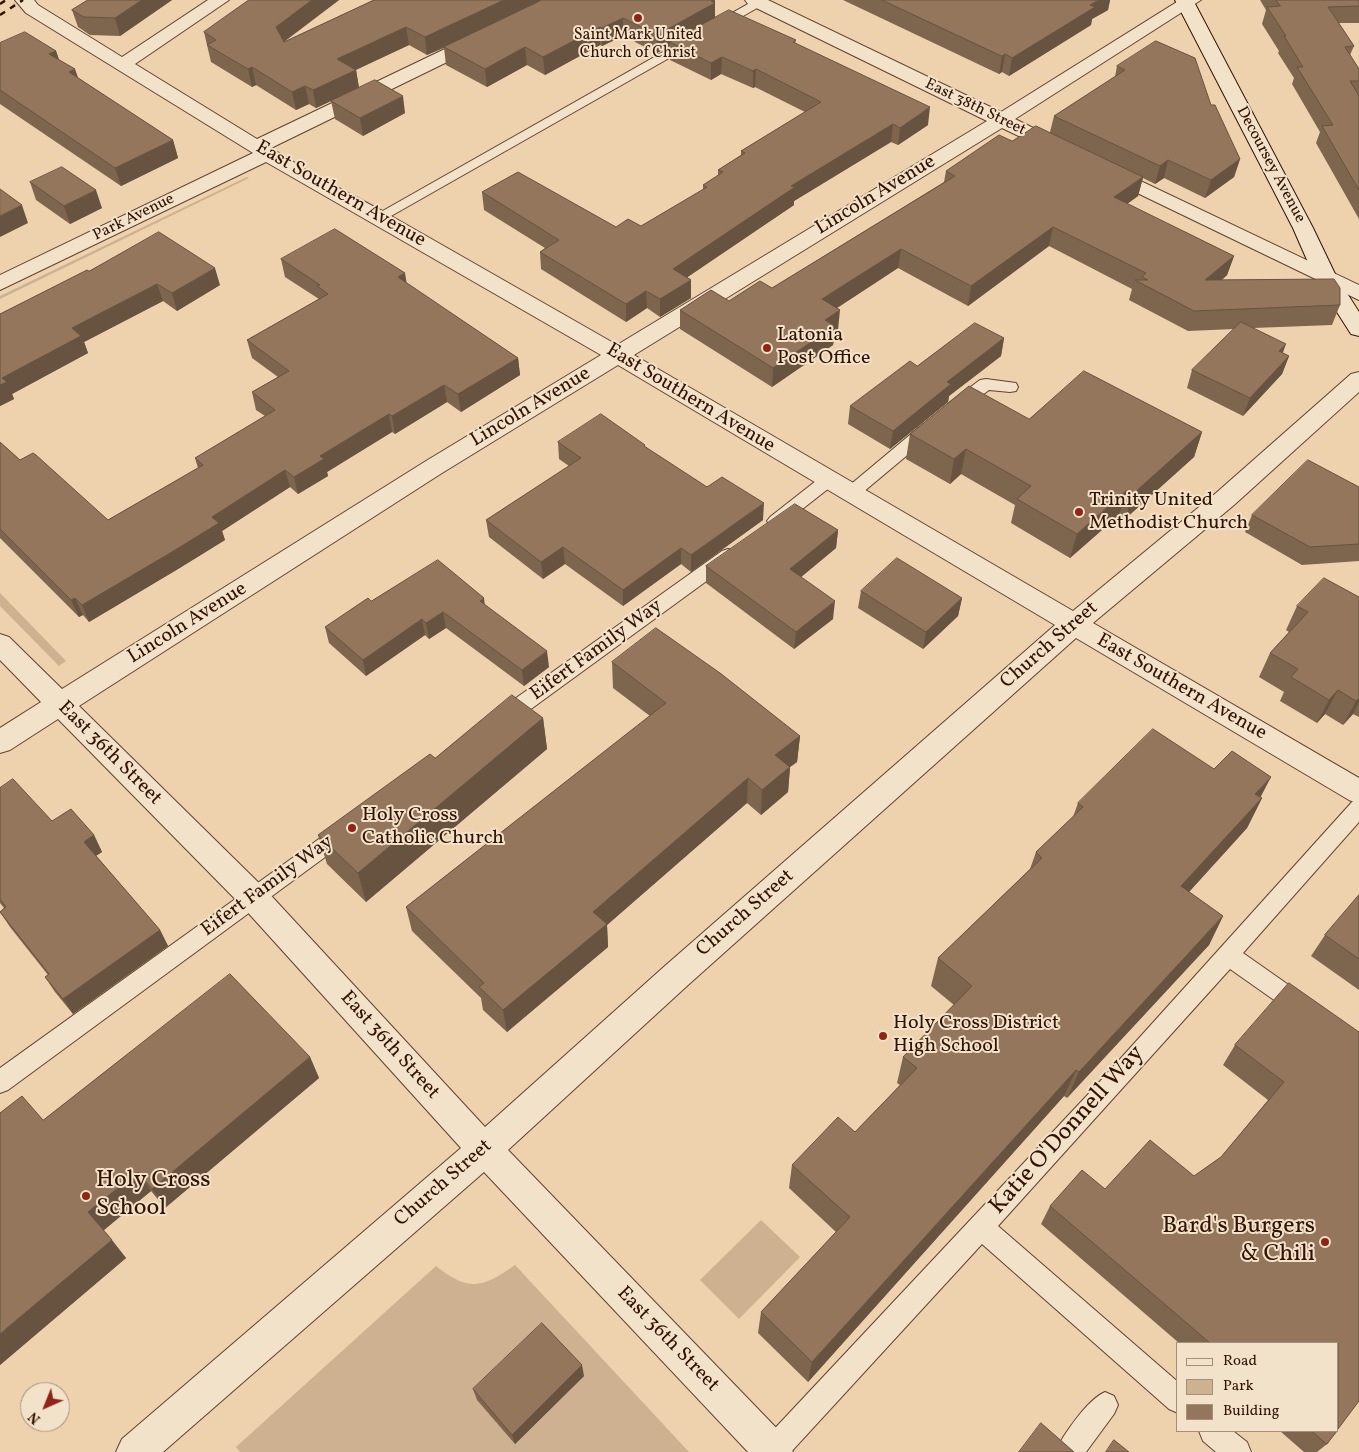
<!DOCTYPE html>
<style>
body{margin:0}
#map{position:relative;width:1359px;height:1452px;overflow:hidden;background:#edd2ad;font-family:Vollkorn,serif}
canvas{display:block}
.legend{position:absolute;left:1176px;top:1342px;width:162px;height:90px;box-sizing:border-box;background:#f3e2ca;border:1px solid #a58f7a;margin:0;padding:6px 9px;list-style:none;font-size:15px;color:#311203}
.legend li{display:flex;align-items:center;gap:10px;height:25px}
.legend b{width:25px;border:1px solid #a58f7a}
.north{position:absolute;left:20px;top:1382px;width:50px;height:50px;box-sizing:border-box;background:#f3e2ca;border:1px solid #a58f7a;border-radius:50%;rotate:224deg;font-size:14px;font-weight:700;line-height:20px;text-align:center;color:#311203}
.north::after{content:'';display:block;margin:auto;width:18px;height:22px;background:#8f2418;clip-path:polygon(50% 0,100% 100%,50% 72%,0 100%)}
</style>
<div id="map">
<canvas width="1359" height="1452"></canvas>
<ul class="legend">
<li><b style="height:6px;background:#f3e2ca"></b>Road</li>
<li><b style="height:14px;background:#cdb190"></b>Park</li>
<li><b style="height:14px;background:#93765b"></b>Building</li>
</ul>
<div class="north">N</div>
</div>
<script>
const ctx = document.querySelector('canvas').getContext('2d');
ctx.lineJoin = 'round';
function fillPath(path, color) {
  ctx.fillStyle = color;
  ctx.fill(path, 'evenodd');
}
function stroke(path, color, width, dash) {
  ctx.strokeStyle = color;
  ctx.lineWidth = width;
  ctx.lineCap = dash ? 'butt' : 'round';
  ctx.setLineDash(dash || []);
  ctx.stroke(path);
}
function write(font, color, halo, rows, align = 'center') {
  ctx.font = font + ' Vollkorn,serif';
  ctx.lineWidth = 4;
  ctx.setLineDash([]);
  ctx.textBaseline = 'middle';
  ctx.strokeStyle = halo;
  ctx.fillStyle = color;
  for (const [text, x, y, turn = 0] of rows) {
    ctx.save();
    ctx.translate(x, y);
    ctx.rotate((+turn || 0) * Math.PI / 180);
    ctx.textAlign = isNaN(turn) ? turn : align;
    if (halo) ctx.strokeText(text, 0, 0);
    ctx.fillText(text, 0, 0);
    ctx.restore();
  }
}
fillPath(new Path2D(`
 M247,177L249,178L0,299V296Z
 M0,593L66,661L59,666L0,606Z
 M761,1220L800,1257L739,1319L700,1280Z
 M515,1265L689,1452H240L236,1447L436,1266C468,1292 483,1288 515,1265Z`), '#cdb190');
const lane = new Path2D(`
 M755,0H765L766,3L384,220H374L372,217Z
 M986,379L1016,383L1018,387L1016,391L1010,392L989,390L961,411H949L947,407L949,403L980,380Z
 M929,422L935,424L938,428L935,432L856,498L850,500L844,498L841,494L844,490L923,424Z
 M827,475L833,477L836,481L833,485L782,525L776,527L770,525L767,521L770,517L821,477Z
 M728,549L734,551L737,556L734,561L509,725L502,727L495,725L492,719L495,713L722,551Z
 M1359,799V822L1243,953L1310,1000L1313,1007L1310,1014L1302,1017L1294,1014L1230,969L998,1226L1178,1382V1413L1169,1409L982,1244L791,1452H760L763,1441L1094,1088L1352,802Z
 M344,823L351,826L355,832L351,838L8,1090L0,1093V1068L337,826Z
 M1105,1392L1114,1396L1118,1405L1114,1414L1086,1452H1055C1063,1435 1088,1399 1105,1392Z
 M1199,1431H1233L1247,1442L1251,1452H1216L1203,1441Z`);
const street = new Path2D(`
 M15,0H34L38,5L122,57L208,0H229L135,64L257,139L472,36H484L487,40L484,44L271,148L318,177L386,213L617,345L987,121L748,4L745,0H768L1001,112L1180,0H1201L1015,119L1066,144L1069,148L1066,152H1052L1002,128L634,355L1073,611L1216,493L1351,374L1359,372V392L1234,505L1093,623L1359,778V804L1349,800L1076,638L688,985L508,1150L787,1439L793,1452H748L484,1172L163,1452H116L122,1439L461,1148L242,906L58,719L10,750L0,753V728L41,702L0,660V634L9,637L62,689L426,461L601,355L266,162L0,290V275L253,153L26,13ZM618,365L1055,625L666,965L485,1127L264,888L79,706L442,473Z
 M1107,165L1359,285V300L1100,175L1097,171L1100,167Z`);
const secondary = new Path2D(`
 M1175,0H1193L1313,228L1336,276L1359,312V336L1351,334L1314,276L1293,228Z`);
stroke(lane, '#60422e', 2);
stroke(street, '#60422e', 2);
stroke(secondary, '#311203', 2);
fillPath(lane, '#f3e2ca');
fillPath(street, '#f3e2ca');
fillPath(secondary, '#f3e2ca');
stroke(new Path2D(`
 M0,4L6,0
 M0,15L23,0`), '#311203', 2.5, [6, 6]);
fillPath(new Path2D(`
 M88,0H172L120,36L90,35L78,27L72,10Z
 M249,0H339L284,42L374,0L715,3V17L796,40L795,43L928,125L898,145L891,142L794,201V205L687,277L691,280V298L660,317L647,308L626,322L541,269L540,252L545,248L484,210L482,192L616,227L641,226L703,190V185L718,176V170L741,155V151L805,112L755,87L753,88L721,74L711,80L670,60V46L657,53L623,36L602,46L600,45L545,75L527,65L487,87L446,65L444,48L427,55L409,45L356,70L359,88L316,108L309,104L296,110L256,85L252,87L211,62L204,32Z
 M843,0H1111H1110L1108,10L1092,19L1091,25L1009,76L1002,72L999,74Z
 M1260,0H1359V23H1339L1354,46L1350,55L1359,69V219L1316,143L1320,132L1292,84L1294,78L1278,53L1279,51L1262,24L1266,10Z
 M0,43L56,51L59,60L78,78L173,140L178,158L121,186L0,104Z
 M1117,66L1211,105L1240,159L1234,177L1205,198L1164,178L1155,184L1143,178L1138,196L1127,204L1234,256L1227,275L1222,280L1340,305L1332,325L1253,328L1283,353L1289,356L1282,374L1243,416L1187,388L1192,370L1234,329L1188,331L1129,300L1132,289L1049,246L968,306L898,268L837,308L838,330L835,332L833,345L772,387L680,329V310L729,301L772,288L944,182L946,171L1012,141L1050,132L1054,116L1115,77Z
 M331,101L405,113L363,136L335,119Z
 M30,182L102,208L70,224L36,200Z
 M281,259L407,284L518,358L520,375L461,412L447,402L395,434L392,432L327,472L328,476L298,494L290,487L222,531L225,540L178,569L89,622L83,615L79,617L0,538V442L20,460L108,520L198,468L195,458L265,416L256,410L252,392L278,377L252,358L247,340L319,299L285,277Z
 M89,271L220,285L177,311L163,301L84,342L88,353L12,394L14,399L0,406V314Z
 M1004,338L1001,356L949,396L948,402L890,449L848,424L850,406L917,366Z
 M1029,419L1202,432L1194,457L1125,519L1119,515L1070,558L1011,523L1015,505L961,474L950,484L906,459L910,434Z
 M558,442L645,447L707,487L763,520L691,572L681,564L623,606L565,564L543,579L489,537L486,520L569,466L559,459Z
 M1359,487V561L1302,565L1245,532L1252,515Z
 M838,530L836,548L801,577L833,619L794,649L706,583V566Z
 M861,591L962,598L958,616L923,649L858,608Z
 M1359,597V717L1353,714L1343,725L1325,714L1317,723L1280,701L1284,692L1259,677L1270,653L1289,632L1286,630L1297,606Z
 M371,601L485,605L549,667L524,686L446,628L429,639L425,635L366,676L329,643L325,627Z
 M612,662L800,736L797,762L790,767L788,792L761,815L747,803L607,925L608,947L507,1032L483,1010L481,998L412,931L406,907L650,716L613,688Z
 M543,718L547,749L366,902L327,864L318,835L435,758Z
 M1214,769L1262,798L1247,828L1189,892L1223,916L1209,945L1067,1098L1064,1096L808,1382L758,1333L761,1312L836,1232L789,1188L792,1165L855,1132L900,1085L897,1083L903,1057L954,1005L931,986L938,958L1030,869L1036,852L1073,817L1078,803Z
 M0,788L52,821L94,835L102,852L96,856L160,930L168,946L73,1014L55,992L45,977L48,975L10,927L0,912L4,908L0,903Z
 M1359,895V990L1311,956L1325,935Z
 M1289,983L1338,1343H1179L1041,1224L1050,1206L1105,1189L1194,1176L1221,1157L1268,1100L1223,1065L1235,1045Z
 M310,1057L319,1078L165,1208L151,1191L103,1230L126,1258L0,1365L43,1120Z
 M584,1376L515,1444L477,1400L473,1389Z
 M1280,1431H1337L1327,1444L1317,1452H1304Z`), '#7e654e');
fillPath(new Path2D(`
 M142,0H172L120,36L115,18Z
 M312,0H339L279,45L276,27Z
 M504,0H543L427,55L425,37Z
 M714,0H715V21L670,42V46L657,53V35Z
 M1099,0H1111H1110L1108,10L1092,19L1091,25L1009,76L1012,58Z
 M623,18V36L602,46V28Z
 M406,27L409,45L340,77L337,59Z
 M600,27V45L545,75L543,57Z
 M525,47L527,65L487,87L485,69Z
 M56,51L62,68L49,54Z
 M1005,54L1002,72L999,74L1002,56Z
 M722,57L721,74L711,80V63Z
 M252,67L256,85L252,87L248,69Z
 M75,69L81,86L69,72Z
 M756,69L755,87L753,88V71Z
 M356,70L359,88L316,108L313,90Z
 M305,86L309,104L296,110L292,92Z
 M403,96L405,113L363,136L360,118Z
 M930,107L928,125L898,145L900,128Z
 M893,124L891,142L794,201V205L673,287V269L791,186Z
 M173,140L178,158L121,186L115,168Z
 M1240,159L1234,177L1205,198L1211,180Z
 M1168,160L1164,178L1155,184L1160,166Z
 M1143,177L1138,196L1109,217L1114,197Z
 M96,190L102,208L70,224L64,206Z
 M22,205L28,223L0,237V216Z
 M1053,227L1049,246L968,306L971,286Z
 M901,249L898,268L820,319L822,299Z
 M1234,256L1227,275L1198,299L1205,280Z
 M215,268L220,285L177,311L172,293Z
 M405,273L408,291L398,277Z
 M691,280V298L660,317V299Z
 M157,284L163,301L84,342L88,353L12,394L14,399L0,406V385L2,378L72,328Z
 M646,291L647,308L626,322V304Z
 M840,310L838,330L835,332L833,345L772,387L773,368L825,320Z
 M1004,338L1001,356L949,396L948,402L890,449L893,431L947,382Z
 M1286,344L1279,363V351Z
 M1289,356L1282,374L1243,416L1250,398Z
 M518,358L520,375L461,412L458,394Z
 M444,385L447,402L395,434L392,416Z
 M389,414L392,432L327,472L328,476L298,494L294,477L320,456Z
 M1202,432L1194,457L1125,519L1133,494Z
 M966,449L961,474L950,484L954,459Z
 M285,470L290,487L222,531L225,540L178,569L89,622L82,605L212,517Z
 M1127,490L1119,515L1070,558L1077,534Z
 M764,503L763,520L691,572V555Z
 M838,530L836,548L789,587L790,569Z
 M563,547L565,564L543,579L541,562Z
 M681,548V564L623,606V590Z
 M75,598L83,615L79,617L71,600Z
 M484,598L486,614L480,601Z
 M962,598L958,616L923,649L926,632Z
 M835,601L833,619L794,649L796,632Z
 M443,612L446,628L429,639L426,623Z
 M422,619L425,635L366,676L363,660Z
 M547,651L549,667L524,686L522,670Z
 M1338,690L1325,714L1317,723L1329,700Z
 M1359,698V702L1353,714L1343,725L1356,701Z
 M543,718L547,749L366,902L358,873Z
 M800,736L797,762L790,767L788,792L761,815L762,790L775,755Z
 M1271,777L1258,802L1262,798L1247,828L1168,915L1181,886L1255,794Z
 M748,778L747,803L607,925L608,947L507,1032L503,1010L593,912Z
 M94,835L102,852L92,858L84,842Z
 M1223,916L1209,945L1067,1098L1079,1072Z
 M160,930L168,946L73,1014L63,999Z
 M310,1057L319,1078L165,1208L152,1189Z
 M1076,1070L1064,1096L808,1382L812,1362Z
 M138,1172L151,1191L103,1231L88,1212Z
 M112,1240L126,1258L0,1365V1334Z
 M582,1365L584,1376L515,1444L512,1435Z`), '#675340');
const building = new Path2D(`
 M88,0H142L115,18L84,17L72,10Z
 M249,0H312L276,27L284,42L374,0H504L425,37L406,27L337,59L356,70L313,90L305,86L292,92L252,67L248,69L207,45L216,40L204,32Z
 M542,0H714L711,1L715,3L657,35L623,18L602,28L600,27L543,57L525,47L485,69L444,47Z
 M882,0H1099L1090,5L1095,7L1012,58L1005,54L1002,56Z
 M1276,0H1359V6L1328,7L1354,46L1345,47L1359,69V81H1350L1359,96V190L1322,126L1333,125L1297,67H1303L1284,36H1286L1267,7L1280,6Z
 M729,10L796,40L793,42L930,107L900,128L893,124L791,186L795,187L673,269L691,280L660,299L646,291L626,304L540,252L559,240L482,192L518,172L616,227L628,219L641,226L707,187L703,185L723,172L718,170L745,153L741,151L821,102L756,69L753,71L722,57L711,63L670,42Z
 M25,32L56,51L49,54L75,69L69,72L173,140L115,168L0,90V43Z
 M1156,41L1195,58L1211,105H1215L1240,159L1211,180L1168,160L1160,166L1054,116L1125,70L1117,66Z
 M375,80L403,96L360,118L331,101Z
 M1036,126L1143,177L1114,197L1234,256L1205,280L1334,279L1340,288V305L1194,311L1135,280H1148L1142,277L1146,273L1053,227L971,286L901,249L822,299L840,310L825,320L835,326L773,368L680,310L711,290L729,301L760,281L772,288L955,176L946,171L999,135L1012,141Z
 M62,167L96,190L64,206L30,182Z
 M0,189L22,205L0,216Z
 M335,229L405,273L398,277L518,358L458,394L444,385L392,416L389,414L320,456L324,459L294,477L285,470L212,517L219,523L172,552L82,605L75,598L71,600L0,529V442L20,460L33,453L36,455L108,520L203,465L195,458L275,410L252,392L289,371L247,340L328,294L317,286L320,285L281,259Z
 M159,232L215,268L172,293L157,284L72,328L81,336L2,378L7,382L0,385V314L87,270L89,271Z
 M1241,322L1286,344L1279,351L1289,356L1250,398L1192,370Z
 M975,323L1004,338L947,382L951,384L893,431L850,406L910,361L917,366Z
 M1084,371L1202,432L1133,494L1127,490L1077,534L1017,499L1031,486L966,449L954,459L910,434L969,386L1029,419Z
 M601,414L645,445L644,446L707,487L722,477L764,503L691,555L681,548L623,590L563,547L541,562L486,520L581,458L558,442Z
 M1308,460L1359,487V544L1310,547L1252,515Z
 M795,504L838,530L790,569L835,601L796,632L706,566Z
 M897,558L962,598L926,632L861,591Z
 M438,560L484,598L480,601L547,651L522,670L443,612L426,623L422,619L363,660L325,627L368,598L371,601Z
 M1324,578L1359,597V698L1356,701L1338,690L1329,700L1291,677L1298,669L1270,653L1308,612L1297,606Z
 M656,628L720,673L800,736L775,755L790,767L762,790L748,778L593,912L607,924L503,1010L479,987L484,983L406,907L666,703L612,662Z
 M512,695L543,718L358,873L318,835L430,754L435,758Z
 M1153,729L1214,769L1232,751L1271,777L1255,794L1262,798L1181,886L1223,916L1079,1072L1076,1070L812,1362L761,1312L850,1217L792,1165L838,1117L855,1132L917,1068L903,1057L972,986L938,958L1042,858L1036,852L1083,807L1078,803Z
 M13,779L52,821L71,809L94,835L84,842L160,930L63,999L45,977L49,974L0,912L6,907L0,899V788Z
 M1359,895V959L1325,935Z
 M230,974L310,1057L152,1189L138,1172L88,1212L112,1240L0,1334V1113L22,1096L43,1120Z
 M1289,983L1359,1032V1401L1338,1429V1343H1210L1050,1206L1082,1170L1105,1189L1150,1140L1194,1176L1221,1157L1284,1082L1235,1045Z
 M542,1323L582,1365L512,1435L473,1389Z
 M1041,1423L1074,1452H1019Z
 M1312,1431H1337L1327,1444Z
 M1114,1440L1129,1452H1106Z`);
fillPath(building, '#93765b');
stroke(building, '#675340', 1);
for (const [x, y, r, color] of [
 [638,18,5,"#8f2418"],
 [767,348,5,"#8f2418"],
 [1079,512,5,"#8f2418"],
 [352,828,5,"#8f2418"],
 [883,1036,5,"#8f2418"],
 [86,1196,5,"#8f2418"],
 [1325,1242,5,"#8f2418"]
]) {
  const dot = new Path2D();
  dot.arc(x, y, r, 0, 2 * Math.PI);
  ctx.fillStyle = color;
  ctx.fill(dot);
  stroke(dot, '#f3e2ca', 2);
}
write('16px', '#311203', '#f3e2ca', [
 ["Saint Mark United",638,36],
 ["Church of Christ",638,54]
]);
write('16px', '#311203', '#f3e2ca', [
 ["East 38th Street",975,108,26],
 ["Decoursey Avenue",1270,165,62],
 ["Park Avenue",134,218,-26]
]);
write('20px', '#311203', '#f3e2ca', [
 ["East Southern Avenue",340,195,30],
 ["Lincoln Avenue",876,196,-31],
 ["East Southern Avenue",690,399,31],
 ["Lincoln Avenue",531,408,-31],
 ["Lincoln Avenue",188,624,-32],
 ["Church Street",1050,646,-41],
 ["Eifert Family Way",597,651,-36],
 ["East Southern Avenue",1181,688,30],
 ["East 36th Street",109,754,45],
 ["Eifert Family Way",268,887,-36],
 ["Church Street",746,914,-41],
 ["East 36th Street",389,1046,48],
 ["Church Street",444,1184,-41],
 ["East 36th Street",667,1340,46]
]);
write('20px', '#311203', '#f3e2ca', [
 ["Latonia",777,336],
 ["Post Office",777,359],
 ["Trinity United",1089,501],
 ["Methodist Church",1089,524],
 ["Holy Cross",362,816],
 ["Catholic Church",362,839],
 ["Holy Cross District",893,1024],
 ["High School",893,1047]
], 'left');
write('24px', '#311203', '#f3e2ca', [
 ["Katie O'Donnell Way",1068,1131,-48]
]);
write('24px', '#311203', '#f3e2ca', [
 ["Holy Cross",96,1182],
 ["School",96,1210],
 ["Bard's Burgers",1315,1228,"right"],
 ["& Chili",1315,1256,"right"]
], 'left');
</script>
